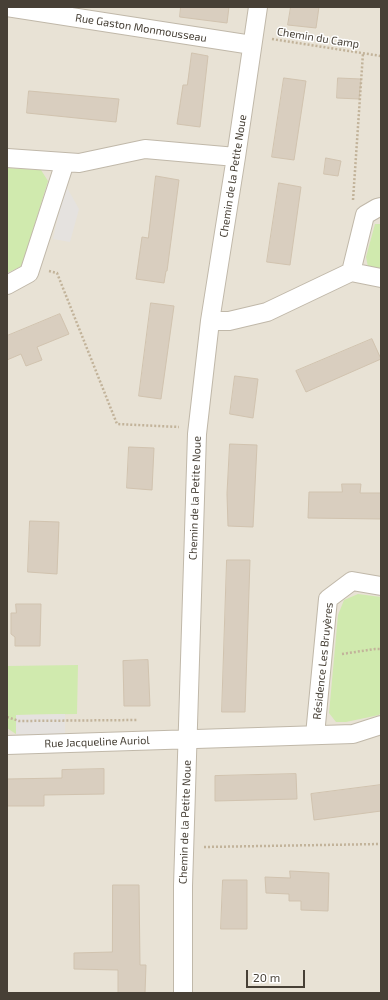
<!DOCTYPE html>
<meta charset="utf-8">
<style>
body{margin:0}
#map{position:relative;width:388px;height:1000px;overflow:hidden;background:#f4f0e7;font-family:"Exo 2",sans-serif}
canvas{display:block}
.frame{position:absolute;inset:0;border:8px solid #474036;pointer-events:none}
.scale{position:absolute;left:246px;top:970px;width:59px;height:18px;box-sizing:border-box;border:2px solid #474036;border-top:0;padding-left:5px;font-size:12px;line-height:14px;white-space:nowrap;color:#474036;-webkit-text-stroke:3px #fff;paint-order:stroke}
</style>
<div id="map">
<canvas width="388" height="1000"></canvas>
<div class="frame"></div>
<div class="scale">20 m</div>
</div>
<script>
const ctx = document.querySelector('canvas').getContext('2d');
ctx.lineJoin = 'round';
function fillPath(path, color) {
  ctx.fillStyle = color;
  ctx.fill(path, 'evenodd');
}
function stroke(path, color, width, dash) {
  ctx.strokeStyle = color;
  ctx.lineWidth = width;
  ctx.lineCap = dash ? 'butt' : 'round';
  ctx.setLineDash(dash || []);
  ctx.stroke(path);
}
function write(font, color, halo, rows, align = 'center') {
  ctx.font = font + ' "Exo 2",sans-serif';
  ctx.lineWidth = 3;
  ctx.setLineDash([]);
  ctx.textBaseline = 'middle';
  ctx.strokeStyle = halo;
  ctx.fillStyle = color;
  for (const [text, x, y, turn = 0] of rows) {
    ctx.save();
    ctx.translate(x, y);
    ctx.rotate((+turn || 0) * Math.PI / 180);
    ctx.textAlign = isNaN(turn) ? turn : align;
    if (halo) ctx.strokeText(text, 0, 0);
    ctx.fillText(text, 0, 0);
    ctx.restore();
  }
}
fillPath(new Path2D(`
 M7,7H381V993H7Z`), '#e8e2d5');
fillPath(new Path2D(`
 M7,168L41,170L48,181L22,266L7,273Z
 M375,224H381V269L368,267L366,257Z
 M358,594L381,597V712L379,715L346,722H336L329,713L338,615L344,600Z
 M78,665L77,714L17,715L16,734L7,728V666Z`), '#d0eaae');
fillPath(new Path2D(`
 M65,184L79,209L70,242L53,239Z
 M65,714V735L16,734V715Z`), '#e5e2df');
const building = new Path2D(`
 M181,7H229L227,23L180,17Z
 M291,7H319L316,28L288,25Z
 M192,53L208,56L200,127L177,124L183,85H187Z
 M284,78L306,81L294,160L272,157Z
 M338,78L361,79L359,99L337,98Z
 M29,91L119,99L116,122L27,113Z
 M326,158L341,161L338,176L324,174Z
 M156,176L179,180L167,271H166L164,283L136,279L142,237L148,238Z
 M279,183L301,187L290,265L267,262Z
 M151,303L174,306L161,399L139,396Z
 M60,314L69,334L37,347L42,360L26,366L21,354L7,360V336Z
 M372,339L381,359L306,392L296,371Z
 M235,376L258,379L253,418L230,414Z
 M230,444L257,445L253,527L228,526L227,494Z
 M129,447L154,448L152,490L127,488Z
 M342,484H361L360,493H381V519L308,518L309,492H342Z
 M30,521L59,522L57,574L28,572Z
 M227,560H250L245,712H222Z
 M16,604H41L40,646H15V637L11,634V613H16Z
 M148,660L150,706H124L123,661Z
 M104,769V794L44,795V806H7V779L62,778V770Z
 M296,774L297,799L215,801V776Z
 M381,785V811L314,820L311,794Z
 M290,871L329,873L328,911L301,910V901H289V894L266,893L265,877L290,878Z
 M223,880H247V929H221Z
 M113,885H139L140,965H146L145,993H118V970L74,969V953L112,952Z`);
fillPath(building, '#d9cebf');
stroke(building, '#d1c3af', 1);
const minor = new Path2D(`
 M7,7L252,45
 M7,158L79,163L145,149L236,157
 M351,272L365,215L377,208L381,207
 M7,285L29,273L65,162
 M210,321H229L267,312L351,272L381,278
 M315,735L328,599L352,581L381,586
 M7,745L353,734L381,725
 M183,993V886L197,434L210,321L236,157L258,7`);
stroke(minor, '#c0b8a9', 20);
stroke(new Path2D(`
 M272,39L381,56
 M353,200L363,53
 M49,271L57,273L117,424L179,427
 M342,654L375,649H381
 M7,717L19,721L138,720
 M204,847L381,844`), '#c2b39a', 2.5, [2, 2]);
stroke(minor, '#fff', 18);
write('11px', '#474036', '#fff', [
 ["Rue Gaston Monmousseau",141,28,9],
 ["Chemin du Camp",318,38,9],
 ["Chemin de la Petite Noue",233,176,-81],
 ["Chemin de la Petite Noue",195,498,-88],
 ["Résidence Les Bruyères",323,661,-84],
 ["Rue Jacqueline Auriol",97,742,-2],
 ["Chemin de la Petite Noue",185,822,-88]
]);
</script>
